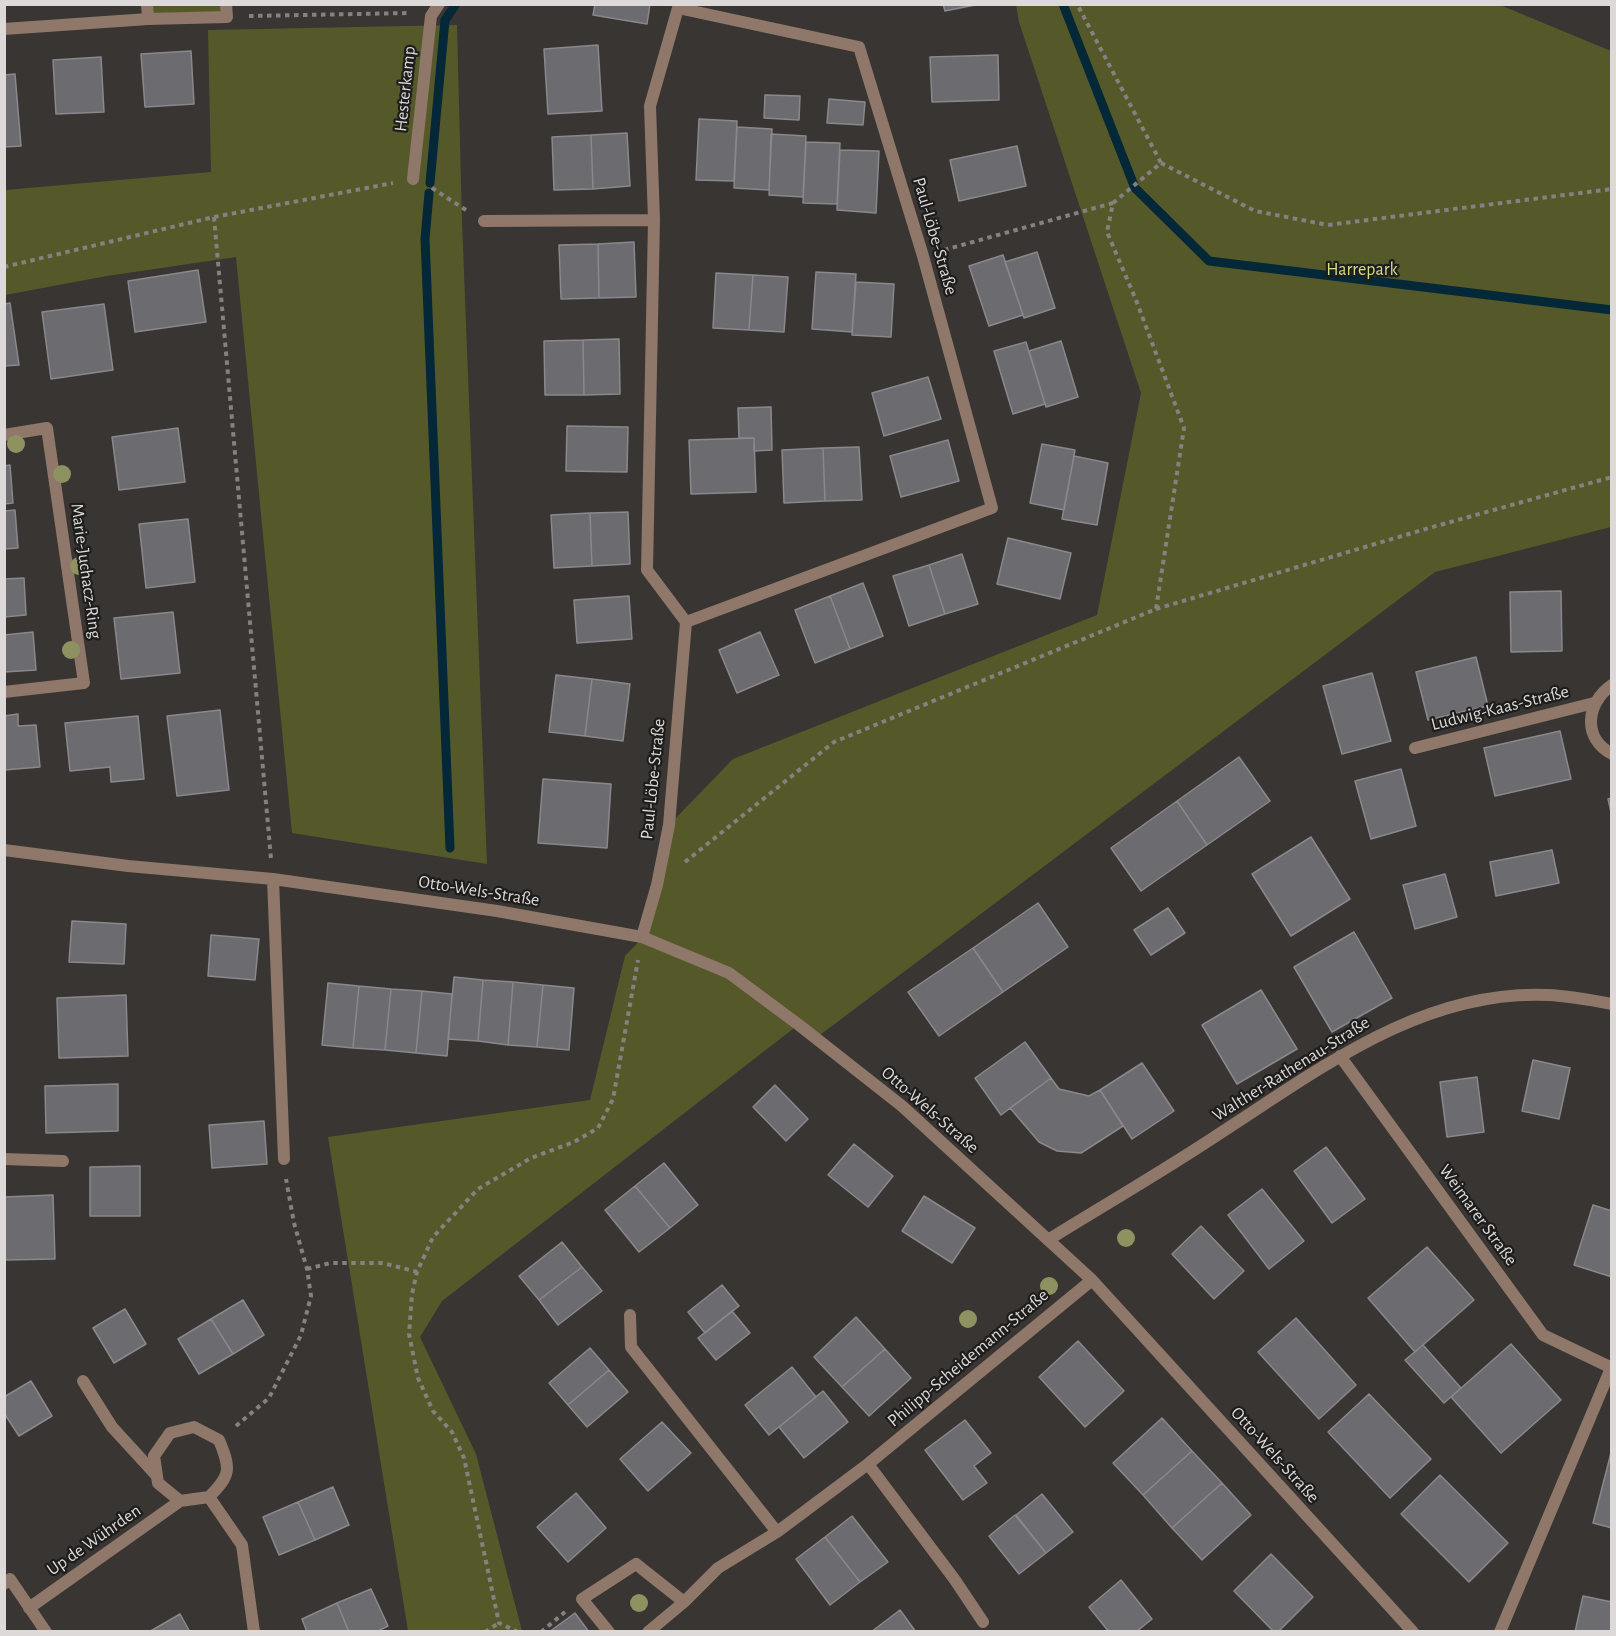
<!DOCTYPE html>
<meta charset="utf-8">
<style>
body{margin:0}
#map{position:relative;width:1616px;height:1636px;overflow:hidden;background:#383533;font-family:"Alegreya Sans",sans-serif}
canvas{display:block}
.frame{position:absolute;inset:0;border:6px solid #dcd9d8;pointer-events:none}
</style>
<div id="map">
<canvas width="1616" height="1636"></canvas>
<div class="frame"></div>
</div>
<script>
const ctx = document.querySelector('canvas').getContext('2d');
ctx.lineJoin = 'round';
function fillPath(path, color) {
  ctx.fillStyle = color;
  ctx.fill(path, 'evenodd');
}
function stroke(path, color, width, dash) {
  ctx.strokeStyle = color;
  ctx.lineWidth = width;
  ctx.lineCap = dash ? 'butt' : 'round';
  ctx.setLineDash(dash || []);
  ctx.stroke(path);
}
function write(font, color, halo, rows, align = 'center') {
  ctx.font = font + ' "Alegreya Sans",sans-serif';
  ctx.lineWidth = 4.5;
  ctx.setLineDash([]);
  ctx.textBaseline = 'middle';
  ctx.strokeStyle = halo;
  ctx.fillStyle = color;
  for (const [text, x, y, turn = 0] of rows) {
    ctx.save();
    ctx.translate(x, y);
    ctx.rotate((+turn || 0) * Math.PI / 180);
    ctx.textAlign = isNaN(turn) ? turn : align;
    if (halo) ctx.strokeText(text, 0, 0);
    ctx.fillText(text, 0, 0);
    ctx.restore();
  }
}
fillPath(new Path2D(`
 M147,5H226L227,17L148,19Z
 M1016,5H1500L1611,51V527L1435,572L816,1038L798,1025L442,1301L420,1337L476,1454L522,1631H408L328,1137L590,1100L625,956L643,937L669,825L733,759L1097,615L1141,393L1019,22Z
 M457,25L462,221L487,864L292,833L236,257L107,276L5,295V190L211,172L208,30Z`), '#55592a');
stroke(new Path2D(`
 M1063,4L1135,188L1209,261L1612,310
 M430,183L445,20L456,4
 M429,193L425,239L450,848`), '#042838', 9);
const building = new Path2D(`
 M595,4H650L647,24L593,15Z
 M943,4H980L945,11Z
 M598,45L602,111L548,114L544,49Z
 M191,51L194,104L145,107L141,54Z
 M998,55L999,100L932,102L930,57Z
 M101,57L104,112L56,114L53,60Z
 M15,74L21,146L4,147V75Z
 M765,95L800,96L799,120L764,118Z
 M829,99L865,102L863,125L827,123Z
 M699,119L737,121L734,181L696,180Z
 M737,127L772,129L769,190L734,188Z
 M627,133L630,186L593,189L591,135Z
 M771,134L806,136L803,197L769,195Z
 M591,135L593,189L554,190L552,137Z
 M806,142L840,143L837,204L803,203Z
 M1017,146L1026,186L959,201L950,160Z
 M840,150L879,151L876,213L837,210Z
 M634,242L636,297L599,298L598,244Z
 M598,244L599,298L561,299L559,245Z
 M1037,252L1055,308L1024,318L1005,262Z
 M1003,255L1023,315L989,326L969,266Z
 M198,270L206,322L135,332L128,281Z
 M816,272L856,274L852,332L812,329Z
 M716,273L753,275L749,330L713,328Z
 M753,275L788,277L784,332L749,330Z
 M856,282L894,284L891,337L852,335Z
 M10,303L19,365L4,366V304Z
 M104,304L113,370L51,379L42,312Z
 M619,339L620,394L584,395L583,340Z
 M583,340L584,395H545L544,341Z
 M1061,341L1078,397L1046,407L1029,351Z
 M1026,342L1045,404L1013,414L994,351Z
 M928,377L941,419L884,436L872,393Z
 M771,407L772,450L754,451V438H739L738,408Z
 M567,426L628,427L627,472L566,471Z
 M178,428L185,482L119,490L112,437Z
 M754,438L756,492L691,494L689,440Z
 M948,440L959,481L901,497L890,456Z
 M1042,444L1075,450L1064,510L1030,503Z
 M859,447L862,500L825,501L823,448Z
 M823,448L825,501L784,503L782,450Z
 M1074,456L1108,463L1097,525L1062,519Z
 M10,465L13,503L4,504V466Z
 M15,510L18,548L4,549V511Z
 M628,512L630,564L592,566L590,513Z
 M590,513L592,566L554,568L551,515Z
 M188,519L195,582L146,588L139,524Z
 M1008,538L1071,553L1060,599L997,584Z
 M962,554L978,604L945,614L929,565Z
 M929,565L945,614L909,626L893,576Z
 M24,578L26,615L4,617V579Z
 M863,583L883,636L850,649L830,596Z
 M1561,591L1562,651L1511,652L1510,592Z
 M629,596L632,639L577,643L574,600Z
 M830,596L850,649L815,663L795,610Z
 M173,612L180,673L121,679L114,618Z
 M33,632L36,670L4,672V635Z
 M760,632L779,675L737,693L719,650Z
 M1476,657L1488,706L1428,720L1416,672Z
 M1372,673L1391,741L1342,754L1323,686Z
 M556,675L592,679L585,736L549,732Z
 M592,679L630,684L623,741L585,736Z
 M220,710L229,790L177,796L167,716Z
 M18,714V726L36,725L40,767L4,770V716Z
 M138,716L144,779L111,782L110,767L70,771L65,723Z
 M1560,731L1571,779L1495,796L1484,748Z
 M1239,757L1270,801L1207,845L1177,801Z
 M1401,769L1416,826L1371,839L1355,781Z
 M543,779L611,784L607,848L538,843Z
 M1612,798V816L1608,799Z
 M1177,801L1207,845L1141,891L1111,848Z
 M1311,837L1350,899L1291,936L1252,874Z
 M1552,850L1559,883L1496,896L1490,862Z
 M1445,874L1457,917L1415,929L1403,885Z
 M1038,903L1068,947L1003,992L973,948Z
 M1168,908L1185,933L1151,955L1134,930Z
 M72,921L126,924L124,964L69,962Z
 M1354,932L1392,998L1332,1032L1294,967Z
 M211,935L259,939L255,980L208,976Z
 M973,948L1003,992L939,1036L908,992Z
 M454,977L483,980L478,1041L448,1039Z
 M483,980L513,982L508,1045L478,1041Z
 M513,982L543,985L537,1047L508,1045Z
 M328,983L359,986L353,1048L322,1045Z
 M543,985L574,988L569,1050L537,1047Z
 M359,986L391,989L385,1050L353,1048Z
 M391,989L422,991L416,1053L385,1050Z
 M1261,990L1297,1049L1237,1084L1202,1025Z
 M422,991L452,994L447,1056L416,1053Z
 M126,995L128,1056L59,1058L57,998Z
 M1025,1042L1051,1078L1001,1115L975,1078Z
 M1533,1060L1570,1068L1559,1119L1522,1111Z
 M1142,1063L1174,1111L1132,1139L1100,1090Z
 M1477,1077L1484,1132L1447,1137L1440,1082Z
 M1051,1078L1059,1089L1089,1096L1100,1090L1123,1126L1081,1153L1057,1151L1039,1142L1010,1108Z
 M118,1084V1131L46,1133L45,1086Z
 M775,1085L808,1119L786,1141L753,1107Z
 M264,1121L267,1164L212,1168L209,1125Z
 M854,1144L893,1176L868,1207L828,1175Z
 M1326,1147L1365,1199L1332,1223L1294,1171Z
 M664,1163L698,1205L670,1228L635,1186Z
 M140,1166V1216H90V1167Z
 M635,1186L670,1228L639,1252L605,1210Z
 M1262,1189L1304,1241L1269,1269L1228,1215Z
 M53,1195L55,1259L4,1260V1197Z
 M924,1196L975,1228L952,1263L902,1231Z
 M1593,1205L1612,1211V1277L1574,1265Z
 M1201,1226L1244,1271L1214,1299L1172,1254Z
 M562,1242L582,1267L539,1300L519,1276Z
 M1427,1247L1474,1300L1415,1352L1368,1298Z
 M582,1267L602,1291L558,1325L539,1300Z
 M722,1285L739,1306L705,1333L688,1312Z
 M243,1300L264,1335L233,1354L211,1319Z
 M125,1309L146,1344L114,1363L93,1328Z
 M732,1311L750,1333L716,1360L698,1338Z
 M856,1317L885,1349L842,1387L814,1357Z
 M1296,1318L1356,1385L1319,1419L1258,1352Z
 M211,1319L233,1354L199,1374L178,1339Z
 M1078,1341L1124,1391L1085,1427L1039,1377Z
 M1511,1344L1561,1400L1501,1453L1451,1397Z
 M1423,1345L1461,1388L1444,1403L1405,1360Z
 M590,1348L609,1370L568,1405L549,1383Z
 M885,1349L911,1378L869,1416L842,1387Z
 M792,1367L816,1397L769,1435L745,1405Z
 M609,1370L628,1392L587,1427L568,1405Z
 M31,1381L52,1416L19,1436L4,1413V1397Z
 M823,1391L848,1422L804,1458L779,1427Z
 M1369,1394L1431,1459L1390,1498L1328,1432Z
 M1162,1418L1192,1451L1143,1495L1113,1463Z
 M965,1420L991,1453L974,1466L987,1483L963,1500L925,1450Z
 M662,1422L691,1453L648,1491L620,1459Z
 M1612,1449V1528L1593,1523Z
 M1192,1451L1222,1483L1172,1528L1143,1495Z
 M1440,1475L1508,1543L1469,1582L1401,1514Z
 M1222,1483L1251,1515L1202,1560L1172,1528Z
 M333,1487L349,1525L315,1540L298,1502Z
 M576,1493L606,1528L568,1562L537,1527Z
 M1042,1494L1073,1532L1046,1553L1016,1515Z
 M298,1502L315,1540L279,1555L263,1517Z
 M1015,1515L1046,1553L1019,1574L989,1536Z
 M852,1516L888,1562L860,1582L825,1537Z
 M825,1537L860,1582L830,1605L796,1559Z
 M1271,1554L1313,1597L1278,1632H1274L1234,1591Z
 M1121,1580L1152,1619L1136,1632H1109L1089,1607Z
 M371,1589L388,1626L376,1632H349L337,1603Z
 M1583,1596L1612,1602V1632H1575Z
 M337,1603L349,1632H307L302,1619Z
 M900,1610L916,1632H871Z
 M575,1613L589,1632H549Z
 M180,1614L190,1632H149Z`);
fillPath(building, '#6c6b6f');
stroke(building, '#8a888c', 1.5);
stroke(new Path2D(`
 M249,16L409,13
 M1161,163L1255,211L1328,225L1612,189
 M432,188L466,210
 M214,217L271,859
 M944,250L1113,203
 M4,267L214,217L393,183
 M1156,609L1429,528L1612,477
 M685,862L834,742L1156,609L1184,428L1136,300L1107,232L1113,203L1161,163L1077,4
 M307,1269L330,1263H383L417,1272
 M236,1426L269,1398L301,1335L311,1296L307,1269L294,1223L286,1179
 M485,1632L499,1623
 M518,1632L499,1623L464,1458L452,1432L433,1411L418,1378L409,1334L412,1294L417,1272L433,1237L478,1189L531,1158L574,1142L598,1128L613,1099L638,960
 M541,1632L565,1612`), '#848180', 4, [4.5, 4.5]);
stroke(new Path2D(`
 M83,1381L112,1427L156,1475`), '#8f7769', 12);
stroke(new Path2D(`
 M147,4L148,19L227,17L226,4
 M4,29L148,19
 M413,179L431,16L439,4
 M484,221L654,220
 M4,435L47,428L84,683L4,692
 M1612,685C1586,703 1582,738 1612,754
 M1415,748L1594,703
 M4,850L128,866L273,879L497,911L642,937L729,973L799,1025L902,1106L1092,1280L1413,1632
 M273,879L284,1159
 M642,937L657,885L669,825L686,622L992,508L923,256L859,47L678,8L650,106L654,220L647,570L686,622
 M1340,1056L1543,1335L1612,1368
 M4,1159L63,1161
 M1048,1240C1106,1204 1165,1170 1222,1132C1321,1068 1424,989 1548,995C1570,996 1591,1000 1612,1004
 M630,1315L631,1347L777,1532
 M868,1464L955,1580L983,1622
 M180,1501L158,1483L154,1456L170,1433L194,1427L219,1440C231,1469 231,1475 209,1497
 M4,1584L10,1579L46,1632
 M29,1608L180,1501L209,1497L242,1545L254,1632
 M609,1632L582,1599L636,1564L684,1602
 M648,1632L684,1602L718,1568L777,1532L868,1464L1092,1280
 M1500,1632L1611,1368`), '#8f7769', 12);
ctx.fillStyle = '#8e9261';
for (const [x, y] of [
 [16,444],
 [62,474],
 [79,566],
 [71,650],
 [1126,1238],
 [1049,1286],
 [968,1319],
 [639,1603]
]) {
  ctx.beginPath();
  ctx.arc(x, y, 9, 0, 2 * Math.PI);
  ctx.fill();
}
write('18px', '#dcd9d8', '#1e1d1c', [
 ["Hesterkamp",405,89,-84],
 ["Paul-Löbe-Straße",935,236,74],
 ["Marie-Juchacz-Ring",86,571,82],
 ["Ludwig-Kaas-Straße",1500,708,-14],
 ["Paul-Löbe-Straße",653,779,-84],
 ["Otto-Wels-Straße",479,891,9],
 ["Walther-Rathenau-Straße",1291,1069,-32],
 ["Otto-Wels-Straße",930,1110,41],
 ["Weimarer Straße",1478,1215,54],
 ["Philipp-Scheidemann-Straße",968,1358,-40],
 ["Otto-Wels-Straße",1275,1455,48],
 ["Up de Wührden",94,1540,-35]
]);
write('18px', '#d4de86', '#1e1d1c', [
 ["Harrepark",1362,270]
]);
</script>
